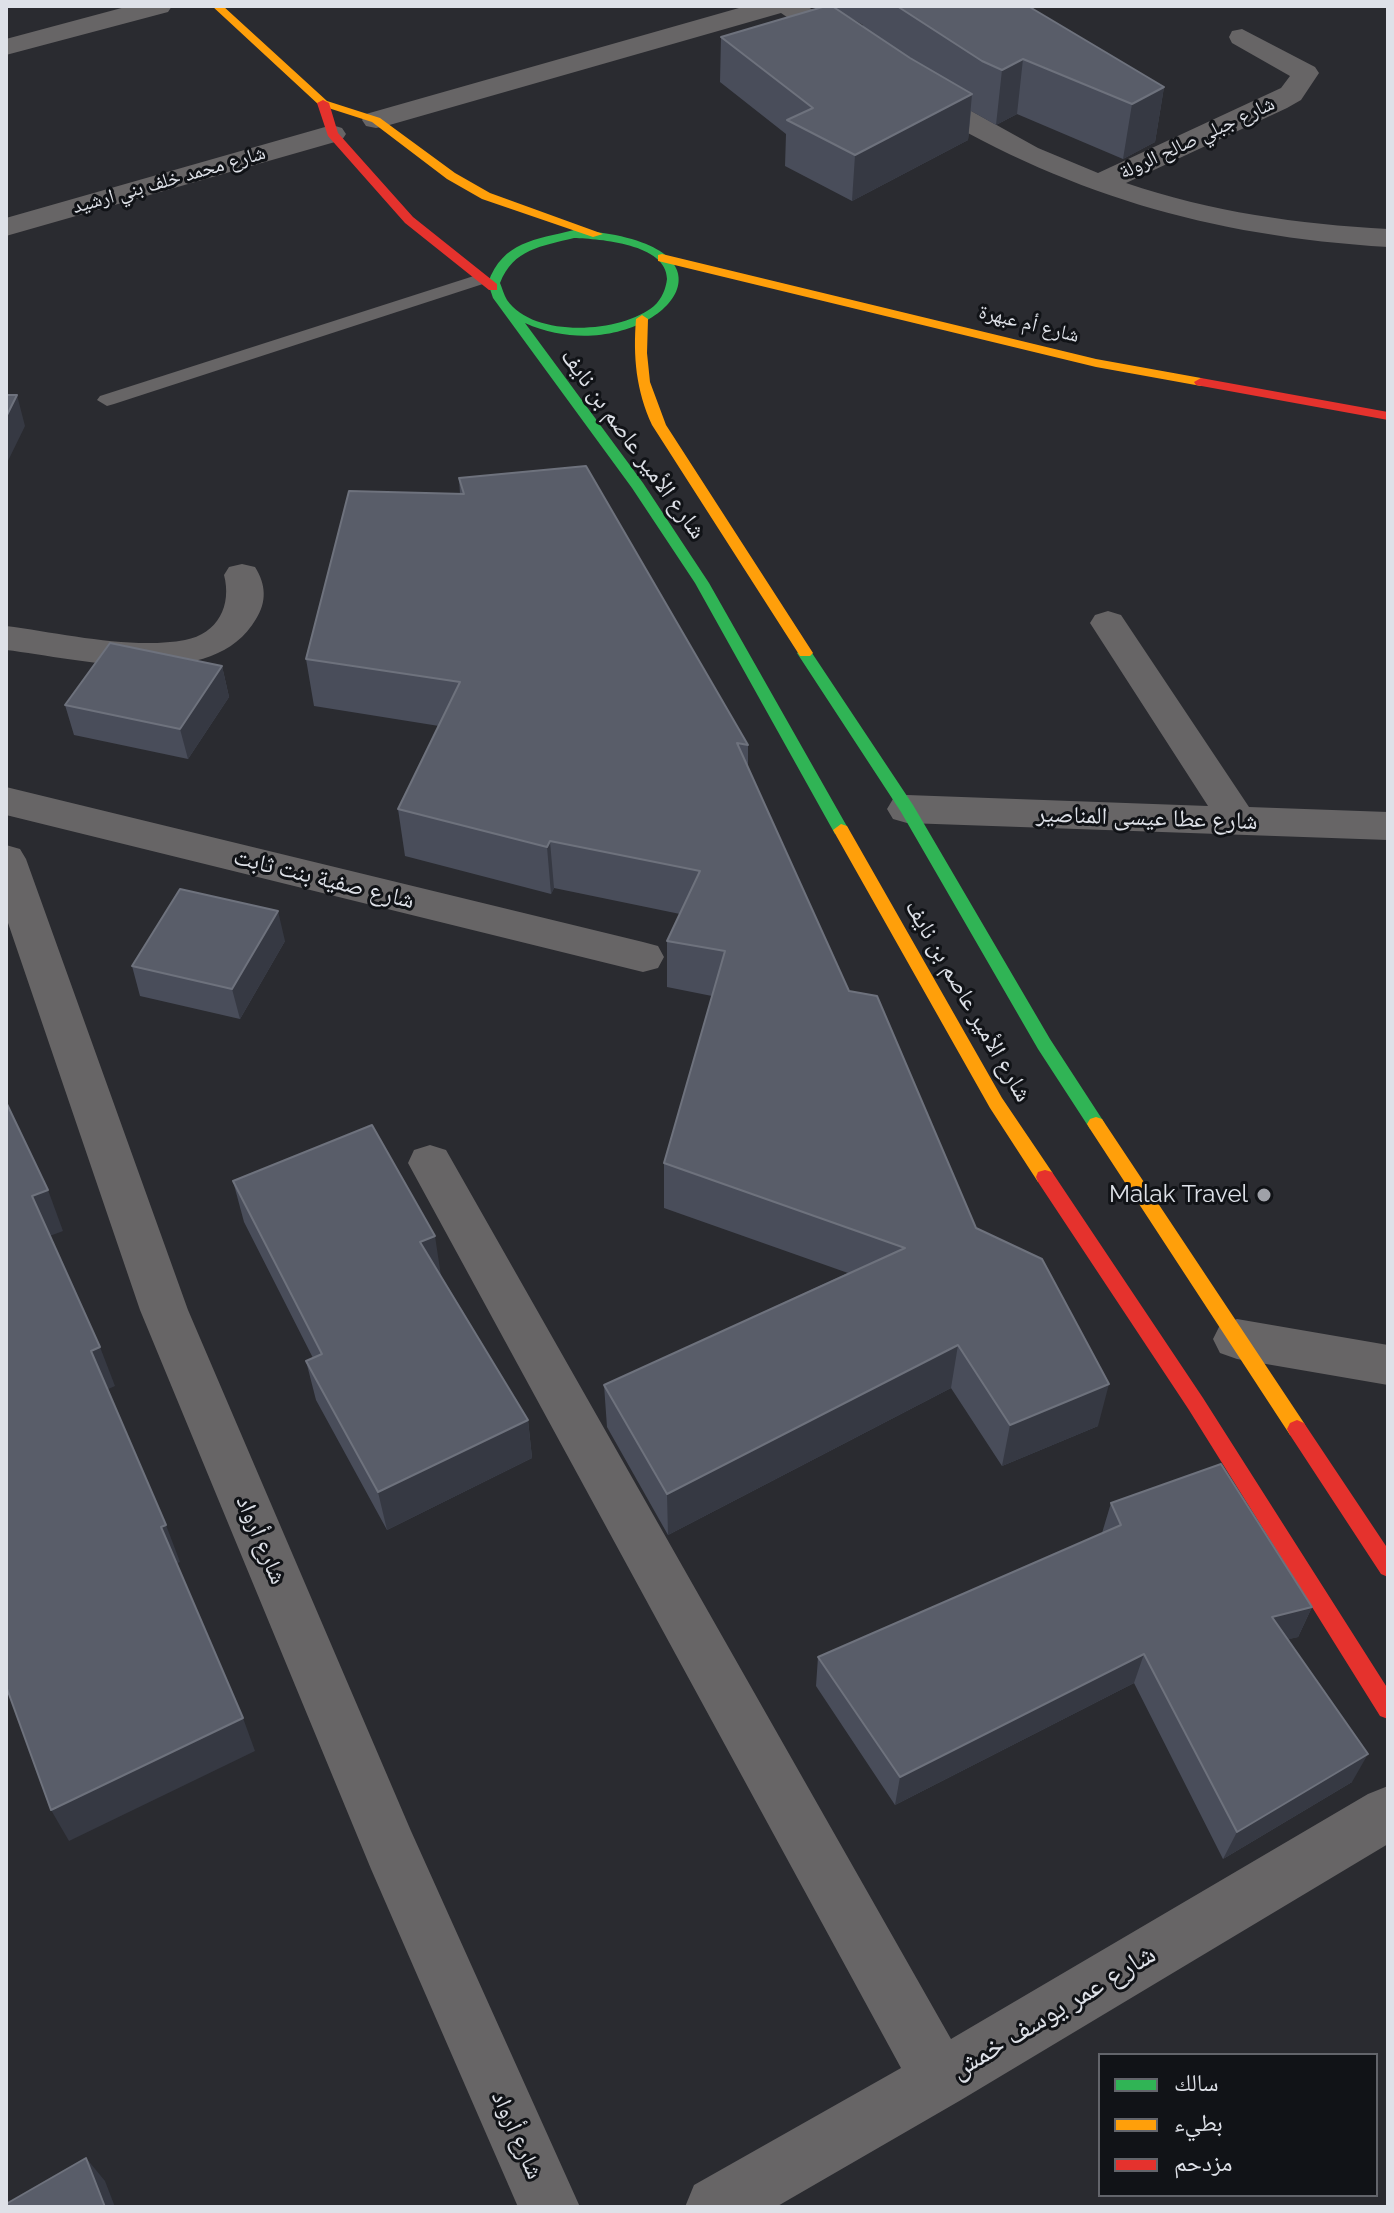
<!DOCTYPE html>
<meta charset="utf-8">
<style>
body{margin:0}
#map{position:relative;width:1394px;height:2213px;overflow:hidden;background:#2a2b30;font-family:Raleway,"Noto Naskh Arabic",sans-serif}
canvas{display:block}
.frame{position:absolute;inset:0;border:8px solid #dee1e8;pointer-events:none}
.legend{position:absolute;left:1098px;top:2053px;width:280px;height:144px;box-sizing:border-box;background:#111317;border:2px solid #63656b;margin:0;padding:10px 14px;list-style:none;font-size:24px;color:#dee1e8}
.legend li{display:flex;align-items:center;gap:16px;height:40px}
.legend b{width:40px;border:2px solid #63656b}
</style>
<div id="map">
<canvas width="1394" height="2213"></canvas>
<div class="frame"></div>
<ul class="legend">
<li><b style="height:10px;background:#30b455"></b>سالك</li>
<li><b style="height:10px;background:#ff9f0a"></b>بطيء</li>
<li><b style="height:10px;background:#e5322d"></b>مزدحم</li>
</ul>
</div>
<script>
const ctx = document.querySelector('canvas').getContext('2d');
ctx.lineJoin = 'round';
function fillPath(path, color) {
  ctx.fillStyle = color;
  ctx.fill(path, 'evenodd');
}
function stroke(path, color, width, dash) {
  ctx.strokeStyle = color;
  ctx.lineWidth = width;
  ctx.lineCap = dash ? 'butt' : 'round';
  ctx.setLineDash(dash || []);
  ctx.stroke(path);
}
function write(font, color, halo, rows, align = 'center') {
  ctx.font = font + ' Raleway,"Noto Naskh Arabic",sans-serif';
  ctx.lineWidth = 6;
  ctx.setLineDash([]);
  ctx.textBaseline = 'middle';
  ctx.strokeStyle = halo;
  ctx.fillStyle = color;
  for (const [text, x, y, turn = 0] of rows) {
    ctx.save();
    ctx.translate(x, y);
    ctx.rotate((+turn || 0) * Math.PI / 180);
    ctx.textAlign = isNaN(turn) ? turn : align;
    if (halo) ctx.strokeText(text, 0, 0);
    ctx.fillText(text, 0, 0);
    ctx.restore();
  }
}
fillPath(new Path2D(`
 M480,274L489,279L486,283L114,404L107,406L97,400L100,396Z`), '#676566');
fillPath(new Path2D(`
 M129,6H172L168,12L6,55V39Z
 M746,6H807L864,47L860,53H840L781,13L386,126L376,128L366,126L362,120L366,114Z
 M1242,29L1315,67L1319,73L1301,100L1287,108L1126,183C1211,212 1298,224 1388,229V247C1208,236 1064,194 910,100L906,94L910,88L920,86L930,88L1038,148L1098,173L1281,88L1290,76L1232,43L1229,37L1232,31Z
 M332,125L342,128L346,134L342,140L6,236V218Z
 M242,564L255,567C266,584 267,602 256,619C212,695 77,658 6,650V626C61,633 131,650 185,640C218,634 232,605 224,575L229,567Z
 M1108,611L1121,615L1249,807L1388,812V840L907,823L893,819L887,809L893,799L907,795L1208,806L1090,623L1095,615Z
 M6,787L643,942L658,946L664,957L658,968L643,972L6,815Z
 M6,845L20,849L26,859L188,1310L411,1831L580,2207H518L371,1869L140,1310L6,917Z
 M430,1145L446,1150L951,2039L1368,1794L1388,1786V1844L961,2100L776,2207H685L694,2185L901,2068L408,1163L414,1150Z
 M1237,1319L1388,1345V1385L1237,1359L1220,1353L1213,1339L1220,1325Z`), '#676566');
fillPath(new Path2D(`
 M574,230C776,243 645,377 525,323L643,483L709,583L849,830L847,834H835L695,583L632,488L493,298L488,283C503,241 535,240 574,230ZM574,238C600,239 667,244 667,279C666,288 662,299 654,306C622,333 534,339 507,300C504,295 502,288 500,283C513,249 542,246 574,238Z
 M805,648L810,650L913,805L1050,1039L1102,1119L1105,1124L1102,1129H1090L1038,1049L901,812L797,653Z`), '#30b455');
fillPath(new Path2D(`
 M212,6H223L327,101L380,118L455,173L490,193L603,234L593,237L482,199L447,179L372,122L319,105Z
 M662,254L1096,359L1201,378L1208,382L1201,386L1096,367L658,261V255Z
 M642,315L648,319L647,353L650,382L666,425L813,653L810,656H800L652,425C636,390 633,357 636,319Z
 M841,824L847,826L1002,1098L1052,1172L1054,1177L1052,1182H1038L990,1108L833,830Z
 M1096,1117L1102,1119L1304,1423L1307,1429L1304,1435L1297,1438L1290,1435L1090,1129L1087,1124L1090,1119Z`), '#ff9f0a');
fillPath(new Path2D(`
 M323,100L329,103L338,133L413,217L497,284V290H489L405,223L328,136L317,103Z
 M1201,378L1388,412V420L1196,385L1194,382Z
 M1045,1170L1052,1172L1203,1398L1388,1689V1719L1380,1716L1189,1410L1038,1182L1036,1177L1038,1172Z
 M1297,1420L1304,1423L1388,1549V1577L1381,1574L1290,1435L1287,1429L1290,1423Z`), '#e5322d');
fillPath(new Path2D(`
 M826,6H1028L1164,87L1155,142L1123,159L1017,114L996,125L971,111L968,140L852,201L785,166L786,134L720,82L721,37ZM839,11L863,25V27Z
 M459,478L748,745V767L849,991L976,1228L1098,1426L1002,1466L951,1388L668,1535L607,1427L604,1385L848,1273L664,1208V1163L712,996L667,987V941L680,914L554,888L551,894L405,856L398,809L439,726L314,706L306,659L460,494Z
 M222,666L229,697L188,759L74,735L65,705Z
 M285,941L240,1019L140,996L132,966Z
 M233,1181L441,1276L528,1420L532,1458L387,1530L316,1400L306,1361L313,1358L244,1222Z
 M1111,1503L1312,1607L1298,1637L1288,1639L1352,1782L1223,1859L1134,1683L895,1805L816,1686L818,1657L1102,1533Z`), '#494d5a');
fillPath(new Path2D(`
 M1023,59L1017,114L996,125L1002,70Z
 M1164,87L1155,142L1123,159L1132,104Z
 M972,94L968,140L852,201L855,155Z
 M17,395L25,426L6,465V417Z
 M222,666L229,697L188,759L180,729Z
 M550,841L554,888L551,894L547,847Z
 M278,911L285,941L240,1019L232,989Z
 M48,1190L63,1231L47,1237L32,1196Z
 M435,1236L441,1276L420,1242Z
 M958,1345L951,1388L668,1535L667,1494Z
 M100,1347L115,1386L106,1390L91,1351Z
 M1109,1384L1098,1426L1002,1466L1010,1425Z
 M528,1420L532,1458L387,1530L378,1492Z
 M166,1525L180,1562L175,1564L161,1527Z
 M1312,1607L1298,1637L1259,1647L1272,1617Z
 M1144,1654L1134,1683L895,1805L900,1777Z
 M243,1718L255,1751L69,1841L51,1810Z
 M1368,1754L1352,1782L1223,1859L1237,1832Z
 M86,2158L105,2181L115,2207H105Z`), '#363943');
const building = new Path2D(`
 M826,6H832L910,58L972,94L855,155L787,120L813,108L721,37Z
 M897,6H1028L1164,87L1132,104L1023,59L1002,70L982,61Z
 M6,395H17L6,417Z
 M586,466L748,745L737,743L849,991L877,996L976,1228L1042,1259L1109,1384L1010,1425L958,1345L667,1494L604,1385L905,1248L664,1163L725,951L667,941L700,871L550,841L547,847L398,809L460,682L306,659L349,491L464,494L459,478Z
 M110,643L222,666L180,729L65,705Z
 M180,889L278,911L232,989L132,966Z
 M6,1102L48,1190L32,1196L100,1347L91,1351L166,1525L161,1527L243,1718L51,1810L6,1686Z
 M372,1125L435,1236L420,1242L528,1420L378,1492L306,1361L322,1354L233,1181Z
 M1221,1464L1312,1607L1272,1617L1368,1754L1237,1832L1144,1654L900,1777L818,1657L1121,1525L1111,1503Z
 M86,2158L105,2207H6V2204Z`);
fillPath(building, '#595d69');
stroke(building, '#6e727d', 2);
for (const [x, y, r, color] of [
 [1264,1195,8,"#9fa1a8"]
]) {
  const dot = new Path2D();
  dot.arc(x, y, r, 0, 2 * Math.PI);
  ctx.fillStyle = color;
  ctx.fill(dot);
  stroke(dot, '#111317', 3);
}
write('20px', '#dee1e8', '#111317', [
 ["شارع جبلي صالح الرولة",1197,138,-25],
 ["شارع محمد خلف بني ارشيد",169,180,-16],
 ["شارع أم عبهرة",1029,324,14]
]);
write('24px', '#dee1e8', '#111317', [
 ["شارع الأمير عاصم بن نايف",633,444,54],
 ["شارع عطا عيسى المناصير",1147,818,2],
 ["شارع صفية بنت ثابت",324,879,14],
 ["شارع الأمير عاصم بن نايف",968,1001,60],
 ["شارع أرواد",261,1540,67],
 ["شارع أرواد",517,2135,66]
]);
write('24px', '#dee1e8', '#111317', [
 ["Malak Travel",1248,1195]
], 'right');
write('28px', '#dee1e8', '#111317', [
 ["شارع عمر يوسف خمش",1053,2012,-31]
]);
</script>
